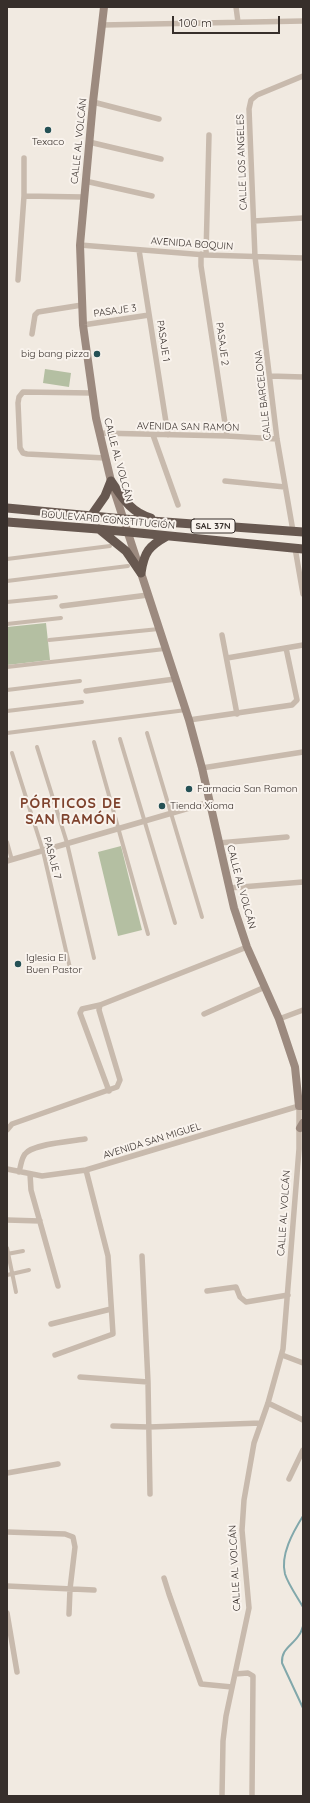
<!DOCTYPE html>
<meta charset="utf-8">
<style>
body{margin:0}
#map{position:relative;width:310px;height:1803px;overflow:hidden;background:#f1eae1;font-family:Quicksand,sans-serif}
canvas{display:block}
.frame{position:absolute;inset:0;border:8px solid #372f2b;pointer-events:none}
.scale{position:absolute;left:172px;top:16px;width:108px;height:18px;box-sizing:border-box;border:2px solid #372f2b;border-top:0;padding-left:5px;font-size:12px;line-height:14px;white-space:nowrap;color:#372f2b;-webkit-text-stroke:3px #f9f3ed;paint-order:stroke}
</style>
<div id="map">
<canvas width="310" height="1803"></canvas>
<div class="frame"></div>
<div class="scale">100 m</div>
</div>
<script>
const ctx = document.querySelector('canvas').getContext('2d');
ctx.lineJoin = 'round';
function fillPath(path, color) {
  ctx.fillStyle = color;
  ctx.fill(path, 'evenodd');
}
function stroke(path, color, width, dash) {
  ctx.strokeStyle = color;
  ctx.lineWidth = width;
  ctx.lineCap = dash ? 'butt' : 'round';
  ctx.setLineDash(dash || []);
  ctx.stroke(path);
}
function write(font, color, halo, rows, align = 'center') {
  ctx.font = font + ' Quicksand,sans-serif';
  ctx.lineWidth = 4;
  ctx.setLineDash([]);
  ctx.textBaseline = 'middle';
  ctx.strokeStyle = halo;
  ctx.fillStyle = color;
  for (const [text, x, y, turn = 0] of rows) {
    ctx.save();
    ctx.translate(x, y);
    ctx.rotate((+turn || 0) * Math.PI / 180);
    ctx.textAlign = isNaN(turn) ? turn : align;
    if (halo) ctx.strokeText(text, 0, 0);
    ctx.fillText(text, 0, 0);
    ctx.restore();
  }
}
fillPath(new Path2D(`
 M45,369L71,373L69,387L43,383Z
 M46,623L50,660L7,665V627Z
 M121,846L142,930L118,936L98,852Z`), '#b4bfa2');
stroke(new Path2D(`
 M303,1516C293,1532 280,1555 285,1574C288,1584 298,1598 303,1607
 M303,1626C302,1629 301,1633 299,1635C292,1646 281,1649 282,1663L303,1708`), '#82a8ab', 2);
stroke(new Path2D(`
 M7,559L110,546
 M7,581L128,566
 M7,602L56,597
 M7,624L61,618
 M49,640L159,629
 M7,667L165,649
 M7,690L80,681
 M7,711L82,702
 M7,733L186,710
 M147,733L202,917
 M120,739L175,923
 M94,742L148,934
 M37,747L67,843L94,958
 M12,753L43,851L70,968
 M7,842L12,860
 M7,1248L16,1292
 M7,1254L23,1251
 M7,1275L29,1270`), '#c8baad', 4);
stroke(new Path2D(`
 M236,7L238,22
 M102,25L303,21
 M93,102L159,119
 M89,142L161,159
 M85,181L152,196
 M24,196L83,197
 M254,221L303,218
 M80,245L206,255L303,258
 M139,250L168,435
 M201,254V266L227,436
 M206,255L209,135
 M18,280L24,196V158
 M83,325L149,315
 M32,334L35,315L38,312L82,305
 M270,376L303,377
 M92,393L23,392L19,397L18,403L20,448L23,453L27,454L105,458
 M99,433L227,436L277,439
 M153,435L178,505
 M225,481L285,487
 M293,531L277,439L255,257L249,109L251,100L257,95L303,76
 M295,548L303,594
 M62,606L148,595
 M222,635L237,714
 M227,658L303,645
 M86,691L175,679
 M189,720L292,705L297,700L286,648
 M202,768L303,752
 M219,843L287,837
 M7,861L210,802
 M229,888L303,882
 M204,1014L265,987
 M279,1019L303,1010
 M109,1091L80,1013L82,1009L100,1005L247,947
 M7,1130L12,1124L117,1087L120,1080L99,1010L100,1005
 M7,1169L42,1176L86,1170L299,1106V1149L283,1349L268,1403L254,1443L244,1500L242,1530L249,1608L226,1716L223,1741L222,1796
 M19,1172C21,1166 21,1159 25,1154C32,1144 72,1141 85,1139
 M30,1174L31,1190L58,1286
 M7,1220L40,1221
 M142,1256L148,1382L150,1494
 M207,1291L236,1287L240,1297L246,1302L288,1295
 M51,1324L111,1309
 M55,1355L113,1334L108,1256L86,1170
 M282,1355L303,1363
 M80,1377L148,1382
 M268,1403L303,1420
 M113,1426L149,1427L261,1423
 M7,1473L58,1464
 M289,1479L303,1450
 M7,1532L65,1534L73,1537L75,1547L70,1589L69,1614
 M164,1578L169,1594L201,1684L232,1687
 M7,1586L94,1590
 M7,1613L17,1672
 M235,1674L248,1673L253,1676L252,1796`), '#c8baad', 5.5);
stroke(new Path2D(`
 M104,7L93,102L80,245L83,325L96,418L111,481L189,720L202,768L234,908L247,947L279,1019L295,1067L299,1106H303
 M300,1128L303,1123`), '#9c8a7f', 8);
stroke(new Path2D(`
 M111,481C122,497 131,513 151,518
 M7,508L124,519L303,532
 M91,516L105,496L111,481
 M7,522L98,529L303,549
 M99,529L126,551L141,573
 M141,573C144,552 149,546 167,536`), '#675850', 9);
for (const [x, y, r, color] of [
 [48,130,4,"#255155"],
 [97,354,4,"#255155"],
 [189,789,4,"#255155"],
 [162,806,4,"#255155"],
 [18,964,4,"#255155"]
]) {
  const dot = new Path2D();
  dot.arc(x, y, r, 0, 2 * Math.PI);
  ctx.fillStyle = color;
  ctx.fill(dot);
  stroke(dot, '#f9f3ed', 1.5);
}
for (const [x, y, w] of [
 [213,526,44]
]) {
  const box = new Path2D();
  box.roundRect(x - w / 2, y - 7, w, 14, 3);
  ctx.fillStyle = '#f9f3ed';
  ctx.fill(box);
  stroke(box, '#372f2b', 1);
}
write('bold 9px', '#372f2b', null, [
 ["SAL 37N",213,526]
]);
write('10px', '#372f2b', '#f9f3ed', [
 ["CALLE AL VOLCÁN",79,141,-84],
 ["CALLE LOS ANGELES",242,162,-92],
 ["AVENIDA BOQUIN",192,244,4],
 ["PASAJE 3",115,311,-8],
 ["PASAJE 1",163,341,81],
 ["PASAJE 2",222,344,82],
 ["CALLE BARCELONA",263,395,-96],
 ["AVENIDA SAN RAMÓN",188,427,1],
 ["CALLE AL VOLCÁN",118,460,75],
 ["BOULEVARD CONSTITUCIÓN",108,520,5],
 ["PASAJE 7",52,858,75],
 ["CALLE AL VOLCÁN",241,887,75],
 ["AVENIDA SAN MIGUEL",152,1141,-17],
 ["CALLE AL VOLCÁN",284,1213,-86],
 ["CALLE AL VOLCÁN",235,1568,-93]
]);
write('10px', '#372f2b', '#f9f3ed', [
 ["Texaco",48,142,"center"],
 ["big bang pizza",89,354,"right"],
 ["Farmacia San Ramon",197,789],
 ["Tienda Xioma",170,806],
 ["Iglesia El",26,958],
 ["Buen Pastor",26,970]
], 'left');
ctx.letterSpacing = '1px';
write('bold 14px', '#7e422d', '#f9f3ed', [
 ["PÓRTICOS DE",71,804],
 ["SAN RAMÓN",71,820]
]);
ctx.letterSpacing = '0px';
</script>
